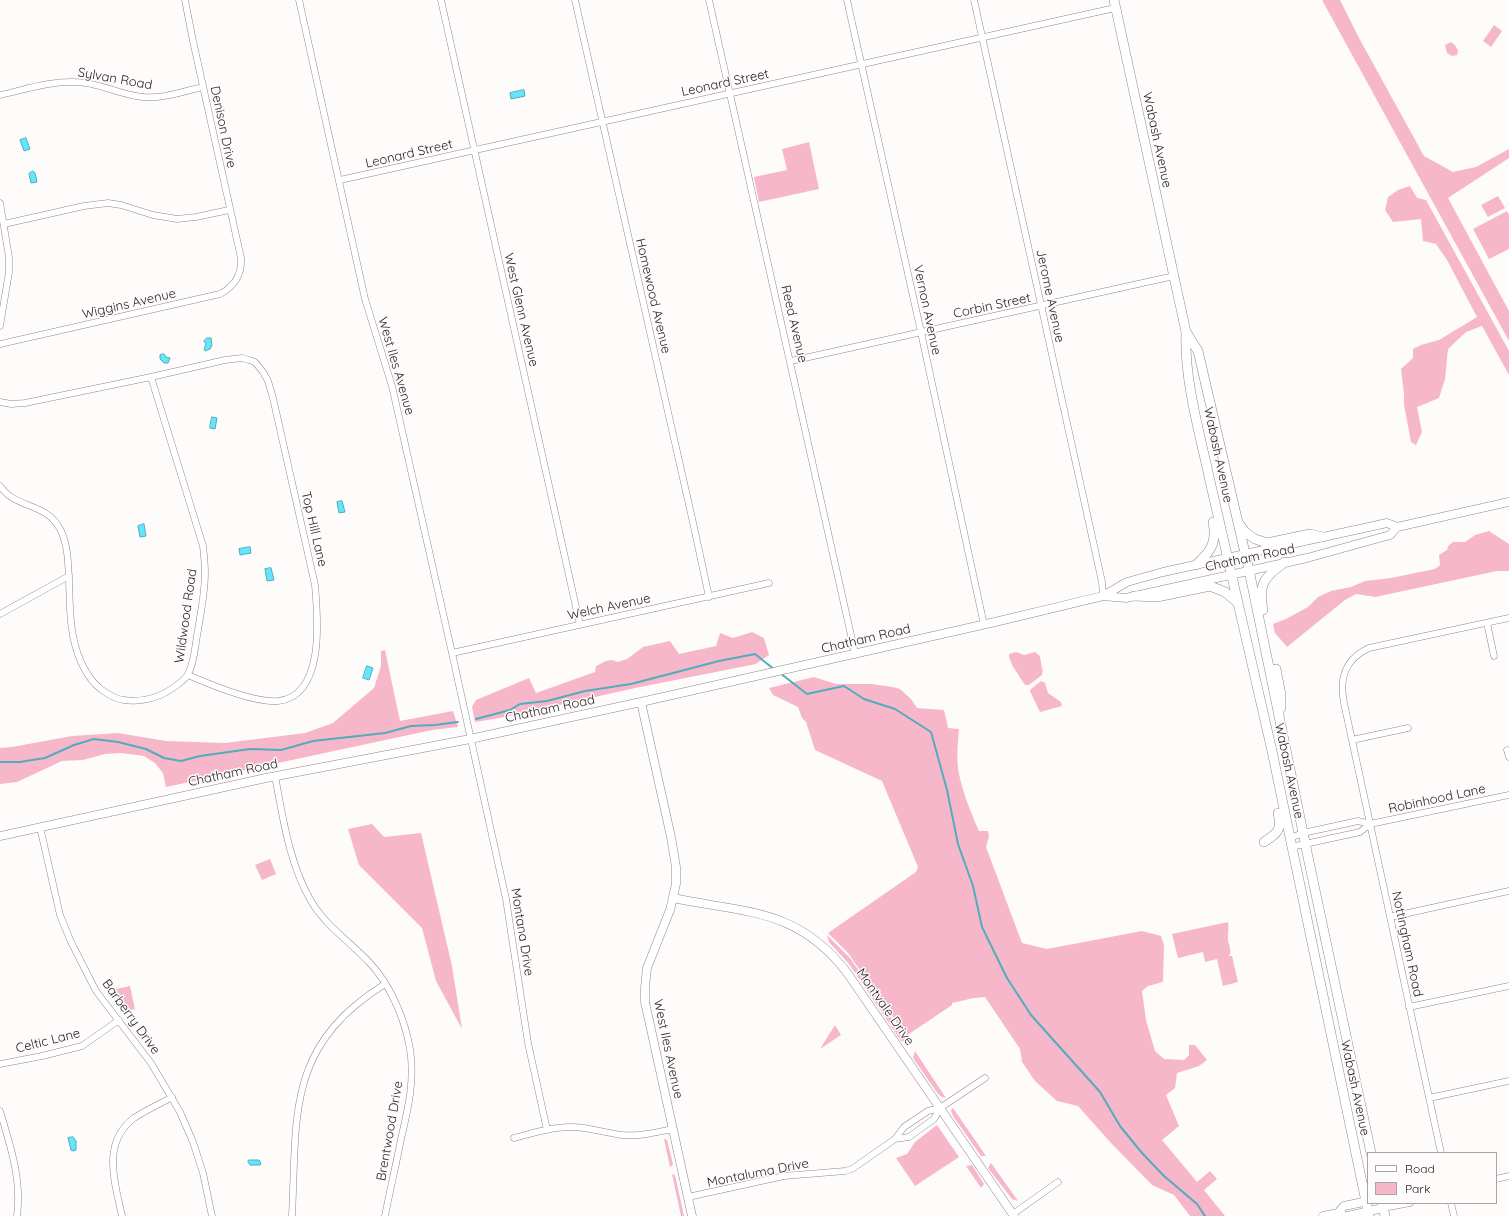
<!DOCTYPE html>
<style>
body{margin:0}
#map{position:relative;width:1509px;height:1216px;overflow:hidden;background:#fefbfb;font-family:Quicksand,sans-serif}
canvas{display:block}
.legend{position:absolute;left:1367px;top:1152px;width:130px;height:52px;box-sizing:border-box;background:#fefbfb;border:1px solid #a9a5a6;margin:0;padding:5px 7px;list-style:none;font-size:12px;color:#292426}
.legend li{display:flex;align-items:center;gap:8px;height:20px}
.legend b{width:20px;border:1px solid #a9a5a6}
</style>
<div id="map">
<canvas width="1509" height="1216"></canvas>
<ul class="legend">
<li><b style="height:5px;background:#fff"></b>Road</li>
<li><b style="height:11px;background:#f7b7cb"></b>Park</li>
</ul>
</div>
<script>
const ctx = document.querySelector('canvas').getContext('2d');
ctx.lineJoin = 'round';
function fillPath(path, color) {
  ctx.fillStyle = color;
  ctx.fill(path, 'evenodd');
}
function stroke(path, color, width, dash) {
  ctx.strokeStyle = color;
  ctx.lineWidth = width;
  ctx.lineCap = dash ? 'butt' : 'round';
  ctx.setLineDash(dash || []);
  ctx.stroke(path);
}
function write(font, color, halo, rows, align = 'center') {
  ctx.font = font + ' Quicksand,sans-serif';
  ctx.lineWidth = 3;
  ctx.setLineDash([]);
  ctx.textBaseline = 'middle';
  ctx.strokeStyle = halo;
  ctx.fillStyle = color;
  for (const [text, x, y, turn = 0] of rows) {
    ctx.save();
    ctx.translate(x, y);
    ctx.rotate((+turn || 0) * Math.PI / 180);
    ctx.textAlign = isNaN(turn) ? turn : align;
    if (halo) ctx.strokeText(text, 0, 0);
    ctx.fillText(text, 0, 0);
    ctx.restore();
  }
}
fillPath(new Path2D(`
 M1322,0H1340L1359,38L1424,156L1453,172L1476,167L1509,149V158L1448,198L1509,311V341Z
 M1494,25L1502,31L1491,47L1483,41Z
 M1451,42C1455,45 1460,50 1457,55L1452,56L1447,53L1445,45Z
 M809,142L819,189L759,202L754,177L787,170L782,149Z
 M1410,186L1417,198L1426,200L1509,351V375L1482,326L1466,332L1448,349L1445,379L1439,398L1417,407L1422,432L1416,445L1411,442L1404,405V394L1401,369L1413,358V349L1421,345L1439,340L1477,317L1447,260L1436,244L1423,241L1421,219L1393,222L1385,210L1388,197L1398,190Z
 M1498,196L1505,208L1488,217L1481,205Z
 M1507,211L1509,215V249L1489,259L1473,229Z
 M1489,531L1509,544V571H1497L1375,597L1356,594L1345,600L1287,647L1275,633L1273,624L1286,619L1308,607L1318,597L1331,591L1351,587L1365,581L1391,578L1435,569L1440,565L1439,555L1447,550L1448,546L1453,542H1465L1475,535Z
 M752,632L764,638L769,655L756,664L640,687L500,718L475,722L472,707L476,700L529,678L536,693L595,672L596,666L606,661L612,660L618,662L627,659L643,647L670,641L679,654L716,646L720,633L733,638Z
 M385,650L400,721L453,711L458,727L432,730L166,787L163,773L155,763L144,756L121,753L105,754L83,760L62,761L17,782L0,784V748L12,747L72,736L118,733L166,741L225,743L305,733L333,723L374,688L381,666V651Z
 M1016,652L1024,655L1035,652L1040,656L1042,669H1043L1042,675L1029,685H1025L1012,665L1009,657V654Z
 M814,677L836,684H871L893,687L900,689L911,699L917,708L944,710L948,728L959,729C958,744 956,759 959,774C963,793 971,813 979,831H988L989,836L986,847L1022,943L1047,949L1142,931L1161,936L1164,945L1163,982L1148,986L1142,991L1146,1020L1155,1051L1164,1059L1184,1060L1189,1055V1045H1195L1207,1060L1199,1066L1177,1073L1175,1088L1166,1095L1179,1126L1162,1140L1197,1182L1210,1171L1217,1179L1204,1190L1225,1216H1190L1174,1195L1152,1185L1111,1143L1078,1106L1057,1101L1035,1081L1022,1062L1020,1049L985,997L974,998L952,1003V1005L906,1036L848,953L828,933L916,872L918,867L882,781L815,750L806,722L802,718L798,707L773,695L769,688Z
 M1041,681L1045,683L1048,693L1061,702L1062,706L1040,712L1030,691L1031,689Z
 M372,824L384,837L421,833L452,966L462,1029L436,981L422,928L359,865L348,829Z
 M270,859L276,874L262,880L255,865Z
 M1228,922C1229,927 1228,930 1228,936C1227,944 1233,949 1229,956H1232L1238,982L1223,986L1217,959L1205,962L1203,952L1178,958L1172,934Z
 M827,935L850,958L908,1042L901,1041L849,964L829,942Z
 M130,986L135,1009L126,1011L112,990Z
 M835,1025L841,1035L820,1049Z
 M915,1051L946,1098L942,1097L938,1094L913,1058Z
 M953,1108L986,1156H981L953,1116L951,1110Z
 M937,1125L959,1157L915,1186L896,1158L907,1154L915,1142Z
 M664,1139L667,1140L673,1164L672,1166L670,1167Z
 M991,1163L1018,1201L1012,1199L988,1168Z
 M972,1165L984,1184L981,1188L966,1166Z
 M672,1174L675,1175L684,1216H681Z`), '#f7b7cb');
const water = new Path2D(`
 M524,90L525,96L511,99L510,93Z
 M26,138L30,149L24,151L20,140Z
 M33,171L35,173L37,182L31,183L29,174Z
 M207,338H211L212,345L210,349L205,351L204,349L206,344L204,341Z
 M164,354L166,357L170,358L168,363H164L160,359V355Z
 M212,417L217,418L215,429L210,428Z
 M342,501L345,512L339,513L337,502Z
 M144,524L146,536L140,537L138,526Z
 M250,547L251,553L240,555L239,549Z
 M271,568L274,580L267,581L265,569Z
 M367,666L373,668L369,680L363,678Z
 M73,1137L76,1141V1150L73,1151L71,1150L68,1138Z
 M249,1160H259L261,1163L260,1165H250L248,1162Z`);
fillPath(water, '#63e6fc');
stroke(water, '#52acbc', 1);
stroke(new Path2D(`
 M780,673L807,694L844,686L864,699L895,709L931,732L947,790L958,844L973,886L982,927L1007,978L1031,1015L1100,1092L1120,1126L1142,1153L1164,1176L1197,1204L1205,1216
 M476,719L510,710L520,704L547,701L585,691L631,684L719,661L755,654L775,670
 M0,762H20L45,758L74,745L94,739L118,742L146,749L164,758L181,761L200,756L250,749L281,750L313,741L385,733L411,726L435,725L458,722`), '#52acbc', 2);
const street = new Path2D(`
 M299,0L365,299L392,386L452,653L506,899L528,1043L547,1130
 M441,0L580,625
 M575,0L694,527L709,597
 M709,0L855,653
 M847,0L919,323L984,625
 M974,0L1102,582L1103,596
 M0,95C24,90 49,81 75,82C98,82 120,95 143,97C163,99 184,91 203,87
 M340,180L1115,8
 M0,203L9,257V272L0,326
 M4,224L84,206L108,203L121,205L153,215L177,219L196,217L229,210
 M0,344L220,294C235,286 242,274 241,258L193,41L185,0
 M791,361L1174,276
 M151,377L225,360L242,358L249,360L255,362L263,372L268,381L273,398L315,585C318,619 325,696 278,701C254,703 211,685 188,675
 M0,402L11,404L25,403L151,377L203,546C204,555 205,564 205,573C205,592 201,611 198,630C195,644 195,662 188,674C187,677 184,679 182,681C165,696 147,703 124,700C116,699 109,695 102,690C92,683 86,673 81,662C69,635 70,607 69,579C68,562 68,546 61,531C47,501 16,510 0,486
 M0,614L69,576
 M1487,623L1494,656
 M452,653L769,583
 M1352,740L1408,728
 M1507,750L1509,757
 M275,776C283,818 289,863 311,901C325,925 350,942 369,962C390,984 405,1019 410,1049C415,1080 408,1109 401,1139C396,1165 390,1190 385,1216
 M40,827L60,915L71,942L96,991L151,1063L180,1112L193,1142L203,1173L212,1216
 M1290,838L1303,833L1358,821L1370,824
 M1291,847L1360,832L1370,824L1509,795
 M1390,917L1509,891
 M1409,1007L1509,986
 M0,1064L42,1056L82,1046L119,1020
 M1429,1098L1509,1081
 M0,1111C10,1145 22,1179 17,1216
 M514,1138C533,1133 552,1127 571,1127C589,1127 605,1133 622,1135C639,1137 657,1132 673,1129
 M895,1139L909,1137L934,1119L940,1108
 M1441,1153L1344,703C1339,678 1345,659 1369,648L1509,618
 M1496,1179L1509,1176
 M688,1197L784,1176L845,1171L852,1169L895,1139L904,1127L928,1111L940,1108L985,1078
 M1451,1203L1454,1216
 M1383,1208L1410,1203
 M1013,1214L1058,1182
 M122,1216C115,1183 101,1143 134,1118C146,1110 160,1104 172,1097
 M292,1216C297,1114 286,1046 385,984`);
const secondary = new Path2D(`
 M1103,596L1126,598L1307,558L1390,535L1397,527
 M641,702L671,837L676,867V884L670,910L647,968L645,988V1002L692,1216
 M0,836L266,778L470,739L641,702L995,622L1103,596L1127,582L1163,572L1387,523L1397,527L1509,502
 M673,898C745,913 799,908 848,974L1014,1216
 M1338,1213L1344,1206L1368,1201
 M1323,1216L1338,1213L1343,1215
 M1348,1216L1383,1208`);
const primary = new Path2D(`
 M1114,0L1186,332C1184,380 1200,434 1210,481C1230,571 1251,661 1272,751L1369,1216
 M1186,332L1198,351L1249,570L1308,857L1371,1153
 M1240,525L1245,532L1255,539L1267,543L1310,534L1323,537
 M1196,565C1211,551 1217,543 1213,522
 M1134,596L1157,597L1210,586L1225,592L1238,603
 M1263,610C1258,584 1264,577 1285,562
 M1276,669L1281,695V708
 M1264,842C1278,833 1282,830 1278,813
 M1382,1203L1385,1216`);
stroke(street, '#93868a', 7);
stroke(secondary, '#93868a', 9);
stroke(primary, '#93868a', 10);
stroke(street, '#fff', 6);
stroke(secondary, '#fff', 8);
stroke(primary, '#fff', 9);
write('13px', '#292426', '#fefbfb', [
 ["Sylvan Road",115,79,10],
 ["Leonard Street",725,83,-12],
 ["Denison Drive",223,127,78],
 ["Wabash Avenue",1157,140,78],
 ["Leonard Street",409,154,-13],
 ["Homewood Avenue",653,296,77],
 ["Jerome Avenue",1050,296,78],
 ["Wiggins Avenue",129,304,-13],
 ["Corbin Street",992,306,-12],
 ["West Glenn Avenue",521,310,77],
 ["Vernon Avenue",927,310,78],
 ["Reed Avenue",794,324,77],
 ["West Iles Avenue",396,366,74],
 ["Wabash Avenue",1218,455,78],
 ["Top Hill Lane",314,529,77],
 ["Chatham Road",1250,558,-12],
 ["Welch Avenue",609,607,-12],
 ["Wildwood Road",186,616,-82],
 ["Chatham Road",866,639,-13],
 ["Chatham Road",550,709,-12],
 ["Wabash Avenue",1289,771,78],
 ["Chatham Road",233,773,-12],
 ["Robinhood Lane",1437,799,-12],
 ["Montana Drive",522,932,81],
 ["Nottingham Road",1407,944,78],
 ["Montvale Drive",885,1007,55],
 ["Barberry Drive",131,1017,54],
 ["Celtic Lane",48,1041,-14],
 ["West Iles Avenue",668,1049,78],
 ["Wabash Avenue",1355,1088,78],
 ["Brentwood Drive",390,1131,-80],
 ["Montaluma Drive",758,1173,-11]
]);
</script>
